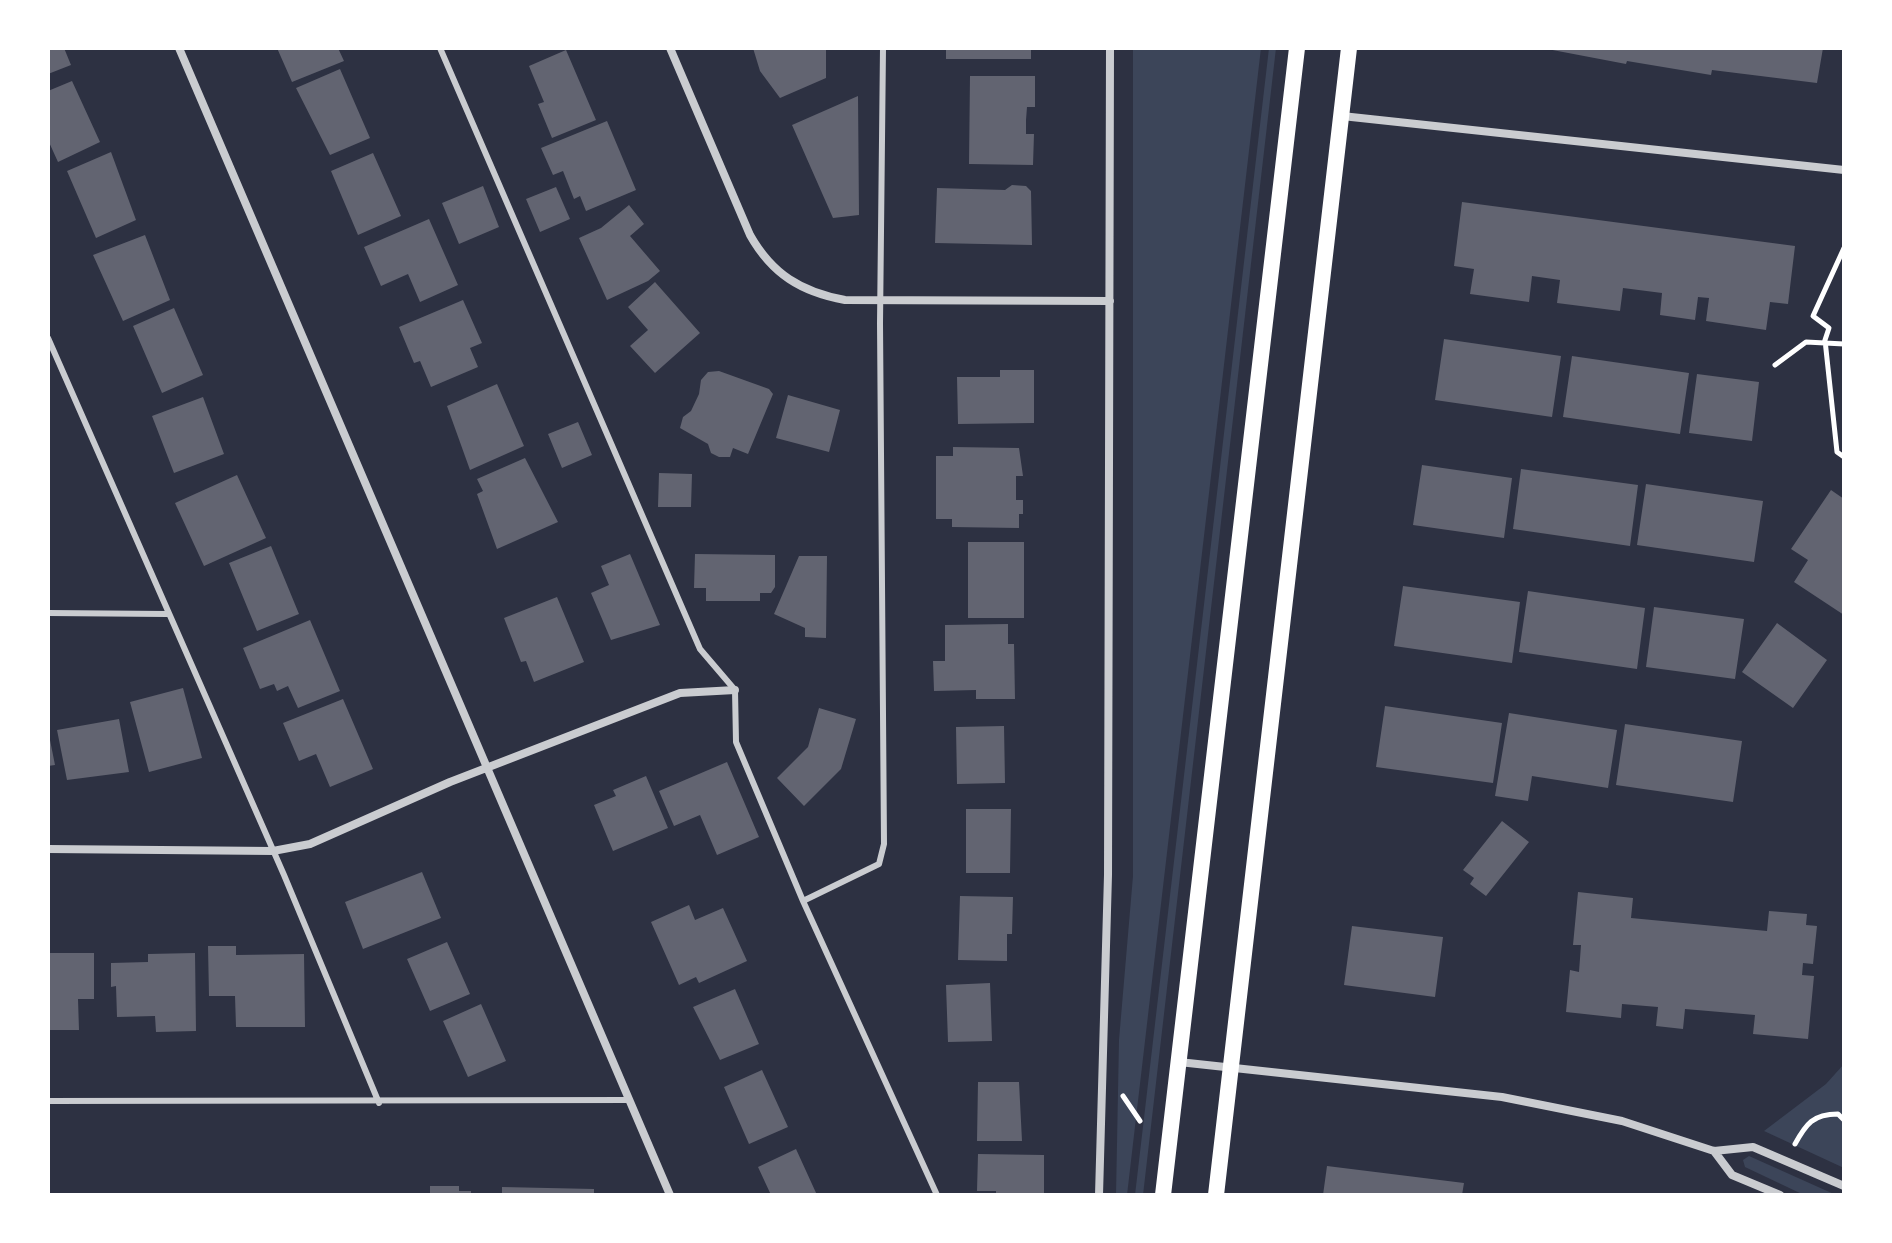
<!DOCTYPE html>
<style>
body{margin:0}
#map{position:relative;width:1892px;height:1243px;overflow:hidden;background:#2d3142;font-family:Mulish,sans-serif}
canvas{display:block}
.frame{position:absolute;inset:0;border:50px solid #fff;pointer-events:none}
</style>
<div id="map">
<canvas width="1892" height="1243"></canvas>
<div class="frame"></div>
</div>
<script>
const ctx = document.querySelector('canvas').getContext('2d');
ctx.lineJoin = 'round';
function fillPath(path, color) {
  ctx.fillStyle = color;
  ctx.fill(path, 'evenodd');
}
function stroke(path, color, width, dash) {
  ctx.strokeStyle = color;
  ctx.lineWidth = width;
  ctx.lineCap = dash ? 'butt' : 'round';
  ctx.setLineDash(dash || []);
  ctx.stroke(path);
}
fillPath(new Path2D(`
 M1133,48H1261L1127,1195H1116L1119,1040L1133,876Z
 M1269,48H1276L1143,1195H1135Z
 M1844,1064V1168L1764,1131L1826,1084Z
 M1749,1156L1836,1195H1804L1745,1167L1743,1160Z`), '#3c4559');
fillPath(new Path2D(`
 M48,48H64L71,65L48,74Z
 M277,48H338L344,61L292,82Z
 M753,48L826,49V78L780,98L760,71Z
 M946,48H1031V59H946Z
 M1542,48H1823L1817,83L1712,70L1711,75L1627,61L1626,64Z
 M566,50L596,120L552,138L538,104L544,102L529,66Z
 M340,69L370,138L330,155L296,88Z
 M970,76H1035V107H1027L1026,120V134H1034L1033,165L969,164Z
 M72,81L100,142L58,162L48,140V91Z
 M858,96L859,215L833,218L792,125Z
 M607,121L636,190L586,211L580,196L574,199L563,171L553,175L541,148Z
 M111,152L136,220L96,238L67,171Z
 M373,153L401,216L358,235L331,171Z
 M1012,185L1026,186L1031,191L1032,245L935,243L937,188L1005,190Z
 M483,186L499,227L459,244L442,203Z
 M556,187L570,219L540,232L526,199Z
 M1462,202L1795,246L1788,304L1770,302L1766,330L1706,321L1709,298L1698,297L1695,320L1660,315L1662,293L1623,288L1620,311L1557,303L1560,280L1532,276L1529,302L1470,294L1474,269L1454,266Z
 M629,205L644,224L630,236L660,271L648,281L607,300L579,238L601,228Z
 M429,219L458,285L420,302L408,274L381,286L364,247Z
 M145,235L170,300L123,321L93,255Z
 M655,282L700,333L655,373L630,346L648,330L628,307Z
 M463,300L482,343L470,348L478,367L431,387L420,361L414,363L399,327Z
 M174,308L203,375L162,393L133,326Z
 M1444,339L1561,356L1552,417L1435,400Z
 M1572,356L1689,373L1680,434L1563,417Z
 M1000,370H1034V423L958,424L957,377H1000Z
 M719,371L769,389L773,394L748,454L733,448L730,457H719L711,453L708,444L680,428L683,417L691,411L699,394L701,380L708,372Z
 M1697,374L1759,382L1752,441L1689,433Z
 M497,384L524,446L470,470L447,406Z
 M788,395L840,410L829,452L776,438Z
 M203,397L224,454L174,473L152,416Z
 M578,422L592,455L562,468L548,434Z
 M953,447L1019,448L1023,476H1016V500H1023V514H1019V528L952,527V519H936V456H953Z
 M525,458L558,522L497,549L477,494L483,491L477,479Z
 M1422,465L1512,478L1504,538L1413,525Z
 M1521,469L1638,485L1630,546L1513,529Z
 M659,473L692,474L691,507H658Z
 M237,475L266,538L204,566L175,503Z
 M1646,484L1763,501L1754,562L1637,545Z
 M1831,490L1844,499V615L1794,582L1808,560L1791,549Z
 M968,542H1024V618H968Z
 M271,546L299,614L257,631L229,563Z
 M630,554L660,625L611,640L591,593L609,585L601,566Z
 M695,554L775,555V587L771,593H760V601H706V588H694Z
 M799,556H827L826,638L805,637V628L774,614Z
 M1403,586L1520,602L1512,663L1394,646Z
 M1528,591L1645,608L1637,669L1519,652Z
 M557,597L584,662L534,682L526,661L521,662L504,618Z
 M1654,607L1744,619L1735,679L1646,667Z
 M310,620L340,691L298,708L288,686L277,691L274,684L260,689L243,648Z
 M1777,623L1827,660L1793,708L1742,672Z
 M1008,624V644H1014L1015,699H976V690L934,691L933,661H945V625Z
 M183,688L202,758L149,772L130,702Z
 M343,699L373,769L330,787L316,754L299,761L283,723Z
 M1385,706L1502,723L1493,783L1376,767Z
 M819,708L856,719L841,769L804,806L777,778L808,747Z
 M1509,713L1617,730L1608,788L1532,776L1528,801L1495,796Z
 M119,719L129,772L67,780L57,730Z
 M1625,724L1742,741L1733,802L1616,785Z
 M1004,726L1005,783L957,784L956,727Z
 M48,730L55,765L48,766Z
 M727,762L759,837L717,855L700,815L674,826L659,791Z
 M646,776L668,828L613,851L594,805L616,796L613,790Z
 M966,809H1011L1010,873H966Z
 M1502,821L1529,842L1486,896L1470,884L1474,878L1463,870Z
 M422,872L441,918L363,949L345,902Z
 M1578,892L1633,898L1631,918L1767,931L1769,911L1807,914L1806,925L1817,926L1813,964L1803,963L1802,975L1814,976L1808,1039L1753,1034L1755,1015L1685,1009L1683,1029L1656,1026L1658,1007L1622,1004L1621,1018L1566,1012L1570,970L1579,972L1581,945H1573Z
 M960,896L1013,897L1012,934H1007V961L958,960Z
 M689,905L695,920L723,908L747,961L699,983L696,977L679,985L651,922Z
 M1352,926L1443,937L1435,997L1344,985Z
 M447,942L470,994L430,1011L407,959Z
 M208,946H236V955L304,954L305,1027H236L235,996H209Z
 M48,953H94V999H78L79,1030H48Z
 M195,953L196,1031L156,1032L155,1016L117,1017L116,986L111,987V963L148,962V954Z
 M990,983L992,1041L948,1042L946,985Z
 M735,989L759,1044L720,1060L693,1007Z
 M481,1004L506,1061L468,1077L443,1021Z
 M762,1070L788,1127L749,1144L724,1087Z
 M978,1082H1019L1022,1141H977Z
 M796,1149L817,1195H771L758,1167Z
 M978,1154L1044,1155V1195H996V1191H977Z
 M1327,1166L1464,1183L1462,1195H1323Z
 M430,1186H459V1191H471V1195H430Z
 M502,1187L594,1189V1195H502Z`), '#626471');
stroke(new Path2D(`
 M1844,248L1813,316L1829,328L1825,340L1837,452L1844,457
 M1775,365L1806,342L1844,344
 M1123,1096L1140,1121
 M1795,1144C1806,1124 1813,1114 1838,1114L1844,1120`), '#fff', 5);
stroke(new Path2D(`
 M440,48L700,649L735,690L736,742L803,901L937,1195
 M48,338L284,875L379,1103
 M48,613L167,614
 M803,901L879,864L884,844L880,323L883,48
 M48,1101L628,1100`), '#caccd0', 6);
stroke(new Path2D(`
 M179,48L670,1195
 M670,48L750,235C772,274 801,292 845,300L1110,301
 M1342,116L1844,170
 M48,849L273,851L310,844L450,782L680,693L735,690
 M1179,1062L1502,1097L1622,1121L1714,1151L1753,1147L1844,1186
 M1714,1151L1732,1175L1780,1195
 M1099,1195L1108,875L1110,48`), '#caccd0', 8);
stroke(new Path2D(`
 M1163,1195L1297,48
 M1216,1195L1349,48`), '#fff', 16);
</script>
